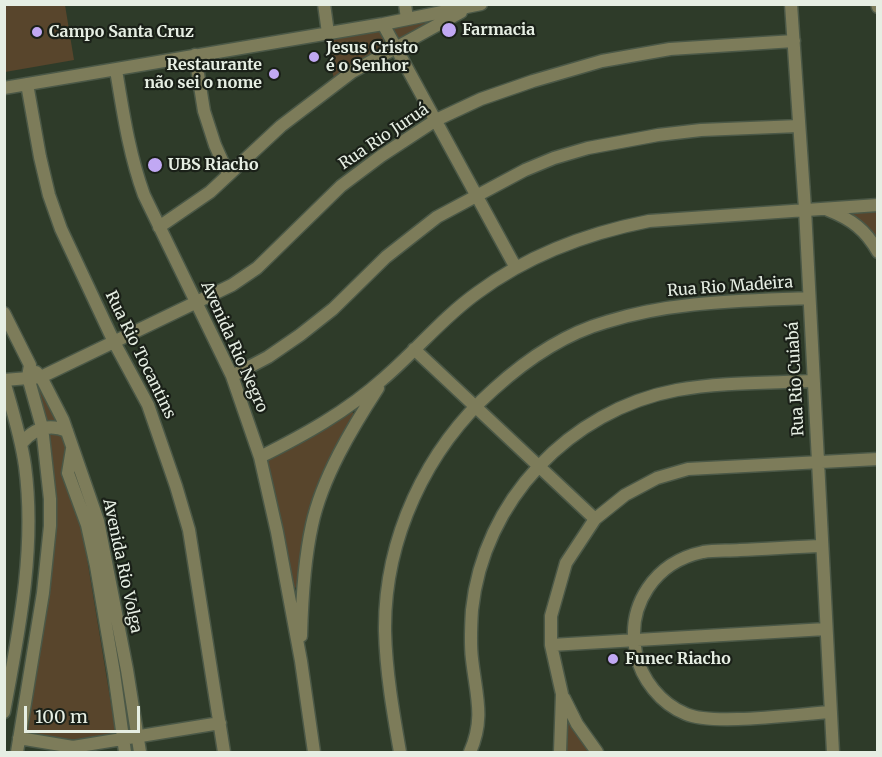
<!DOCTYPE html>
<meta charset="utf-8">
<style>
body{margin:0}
#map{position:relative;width:882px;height:757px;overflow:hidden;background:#2e3b29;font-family:Merriweather,serif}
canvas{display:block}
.frame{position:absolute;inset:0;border:6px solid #e6eee3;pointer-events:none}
.scale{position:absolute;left:24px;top:706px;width:116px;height:27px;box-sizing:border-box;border:3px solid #e6eee3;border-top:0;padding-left:8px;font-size:18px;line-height:21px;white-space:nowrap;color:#e6eee3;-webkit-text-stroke:4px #1a2018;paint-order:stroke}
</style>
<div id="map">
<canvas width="882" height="757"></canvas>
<div class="frame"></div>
<div class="scale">100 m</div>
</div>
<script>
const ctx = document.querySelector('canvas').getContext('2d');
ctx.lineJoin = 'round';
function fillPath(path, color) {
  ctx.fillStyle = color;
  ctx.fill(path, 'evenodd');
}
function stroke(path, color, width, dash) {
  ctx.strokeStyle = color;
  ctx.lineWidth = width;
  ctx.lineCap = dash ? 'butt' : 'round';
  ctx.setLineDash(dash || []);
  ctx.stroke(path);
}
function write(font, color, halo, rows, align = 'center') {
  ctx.font = font + ' Merriweather,serif';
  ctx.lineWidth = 4.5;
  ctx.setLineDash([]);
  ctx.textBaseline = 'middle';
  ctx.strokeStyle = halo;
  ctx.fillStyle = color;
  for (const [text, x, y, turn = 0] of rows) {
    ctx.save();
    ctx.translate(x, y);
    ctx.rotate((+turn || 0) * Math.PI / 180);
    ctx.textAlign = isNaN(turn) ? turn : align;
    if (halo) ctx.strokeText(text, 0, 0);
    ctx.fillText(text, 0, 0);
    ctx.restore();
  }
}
fillPath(new Path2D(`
 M5,4L65,5L74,60L5,72Z
 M450,15L398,42L389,26Z
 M381,28L391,47L334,79L326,40Z
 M877,209V246L838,211Z
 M35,378L40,382L67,448L82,528L117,740L72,744L25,735L57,508L48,430Z
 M351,410L355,416L309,516L302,547L298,588L291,587L266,460Z
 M568,718L594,752H564Z`), '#58452c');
const minor = new Path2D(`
 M324,4L328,33
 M405,4L407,19
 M791,4L805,209L833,752
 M877,4L878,7
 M383,24L516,268
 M195,55L204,111L215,145L228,174
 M116,70C123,112 129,154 144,195L232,376L260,457L277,532L301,661L314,752
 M27,84L40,157L49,195L61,229L114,342L148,405L176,486L189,530L224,752
 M4,88L383,24L481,4
 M828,210C851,219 866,230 878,252
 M159,227L210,192L281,126L352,72L461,12
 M4,313L30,365L28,377L42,427L50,499V526L43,593L17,752
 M414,349L595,519
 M36,372L41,377L63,420L98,521L127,670L140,752
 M232,376L268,357L300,335L333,309L386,257L437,217L525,170L554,158L588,148L658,135L701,130L799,126
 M4,380L41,377L232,285L257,268L341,186L381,156L436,120L481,99L533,81L602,61L670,49L794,41
 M4,381C12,409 21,437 25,466C36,548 19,631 4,712
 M21,444C33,429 48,423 67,431
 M72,449L68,473L87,525L96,566L114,673L125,752
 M260,457C304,435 346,412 383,379C416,351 442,318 477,293C528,255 588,233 649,221L878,205
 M822,546C794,547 767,549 740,550C728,551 715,550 703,552C655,562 626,605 636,653C641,679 661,704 686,714C713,726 798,714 831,712
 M301,636C302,598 304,561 312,525C322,478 352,428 378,388
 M551,645L826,629
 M564,698L577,724L597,752
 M19,738L73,747L220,723
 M400,752C393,712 386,672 385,631C384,539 426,449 494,389C526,360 564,334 606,322C672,301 740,301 809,298
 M470,752C485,718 476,695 472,659C470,643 471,626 472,610C483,501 570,410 677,390C720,382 769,383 813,381
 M560,752L562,694L551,645V616L566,563L595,519L625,495L657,478L688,469L878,459`);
stroke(minor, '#4b5847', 15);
stroke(minor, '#7d7c5a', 12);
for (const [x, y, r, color] of [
 [449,30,8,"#c1a8f3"],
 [37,32,6,"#c1a8f3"],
 [314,57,6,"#c1a8f3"],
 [274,74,6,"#c1a8f3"],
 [155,165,8,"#c1a8f3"],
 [613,659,6,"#c1a8f3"]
]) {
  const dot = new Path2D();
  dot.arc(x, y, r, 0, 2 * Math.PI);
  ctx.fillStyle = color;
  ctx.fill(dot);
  stroke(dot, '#1a2018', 2);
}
write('bold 16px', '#e6eee3', '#1a2018', [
 ["Farmacia",462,30],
 ["Campo Santa Cruz",49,32],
 ["Jesus Cristo",326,48],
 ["é o Senhor",326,66],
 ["Restaurante",262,65,"right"],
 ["não sei o nome",262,83,"right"],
 ["UBS Riacho",168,165],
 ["Funec Riacho",625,659]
], 'left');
write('16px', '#e6eee3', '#1a2018', [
 ["Rua Rio Juruá",384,137,-34],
 ["Rua Rio Madeira",730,287,-4],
 ["Avenida Rio Negro",234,347,66],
 ["Rua Rio Tocantins",140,355,64],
 ["Rua Rio Cuiabá",796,379,-93],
 ["Avenida Rio Volga",122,566,78]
]);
</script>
